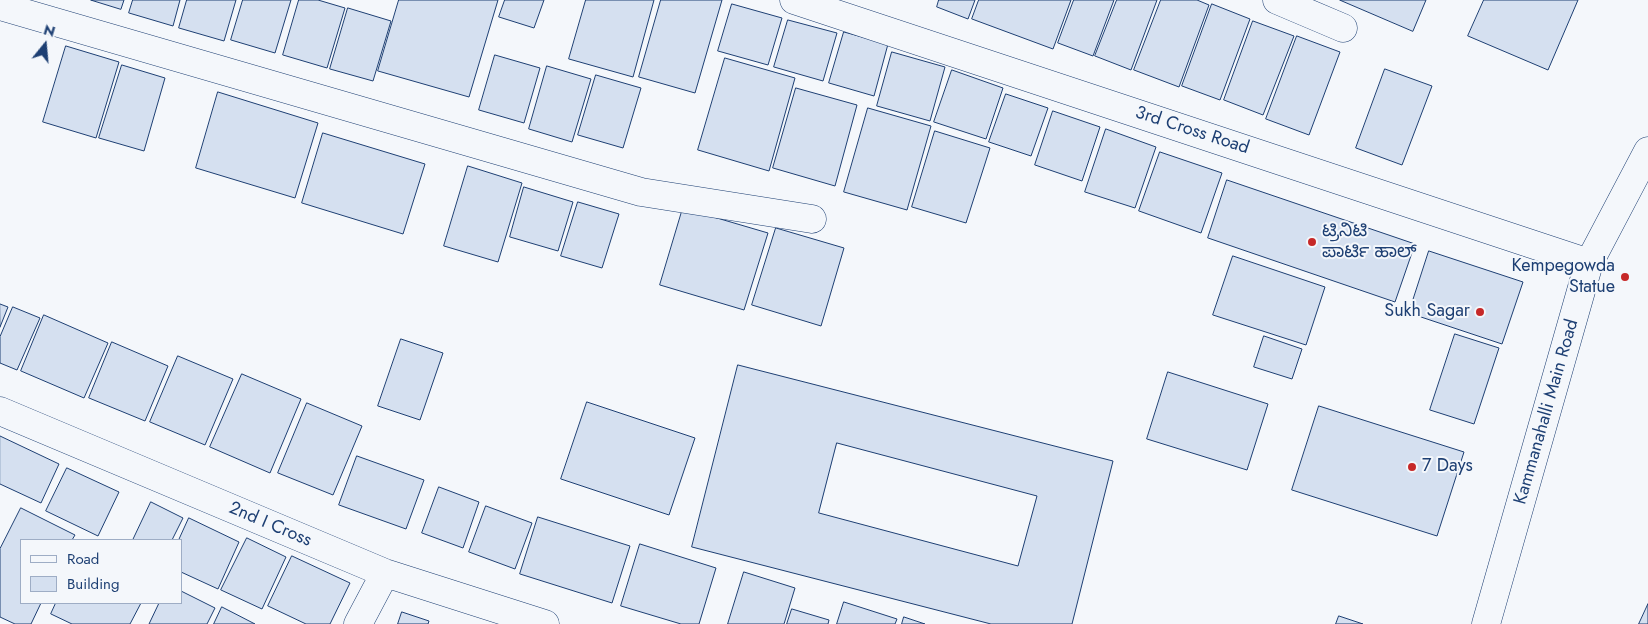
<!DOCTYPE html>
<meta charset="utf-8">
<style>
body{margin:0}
#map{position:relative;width:1648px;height:624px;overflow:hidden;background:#f4f7fb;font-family:Jost,sans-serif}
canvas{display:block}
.legend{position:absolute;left:20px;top:539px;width:162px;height:65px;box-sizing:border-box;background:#f4f7fb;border:1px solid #9eadc5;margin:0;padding:6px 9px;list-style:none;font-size:15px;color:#1d3f73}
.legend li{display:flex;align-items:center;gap:10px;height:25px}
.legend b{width:25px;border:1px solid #9eadc5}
.north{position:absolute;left:20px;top:20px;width:50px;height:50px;-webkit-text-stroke:4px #f4f7fb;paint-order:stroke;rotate:17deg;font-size:14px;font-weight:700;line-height:20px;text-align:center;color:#1d3f73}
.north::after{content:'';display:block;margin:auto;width:18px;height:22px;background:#1d3f73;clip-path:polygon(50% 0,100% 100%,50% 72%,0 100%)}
</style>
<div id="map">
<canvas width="1648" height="624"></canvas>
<ul class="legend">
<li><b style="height:6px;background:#f4f7fb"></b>Road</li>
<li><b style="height:14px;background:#d5e0f0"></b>Building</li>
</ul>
<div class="north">N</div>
</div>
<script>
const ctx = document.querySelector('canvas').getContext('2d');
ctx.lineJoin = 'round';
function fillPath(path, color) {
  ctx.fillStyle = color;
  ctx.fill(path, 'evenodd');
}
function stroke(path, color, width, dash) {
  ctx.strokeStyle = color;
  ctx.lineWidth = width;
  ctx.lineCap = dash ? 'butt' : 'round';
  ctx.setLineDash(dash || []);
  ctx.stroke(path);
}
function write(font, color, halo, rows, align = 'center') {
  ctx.font = font + ' Jost,"Noto Sans Kannada",sans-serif';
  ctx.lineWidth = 4;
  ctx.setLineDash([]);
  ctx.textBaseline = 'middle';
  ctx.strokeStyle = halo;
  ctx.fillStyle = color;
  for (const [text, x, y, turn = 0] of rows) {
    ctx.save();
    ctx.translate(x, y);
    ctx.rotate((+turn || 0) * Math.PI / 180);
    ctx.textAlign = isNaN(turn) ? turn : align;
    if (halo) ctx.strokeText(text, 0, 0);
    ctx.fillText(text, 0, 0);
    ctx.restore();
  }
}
const building = new Path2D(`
 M91,0H124L121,9Z
 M133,0H180L173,26L129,13Z
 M187,0H236L224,41L179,28Z
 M243,0H291L275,53L231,40Z
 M299,0H318L345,8L327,68L283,55Z
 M399,0H498L469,97L378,71Z
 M505,0H544L534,28L499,17Z
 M586,0H654L633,77L569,59Z
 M661,0H722L695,93L639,77Z
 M939,0H975L968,19L937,7Z
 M979,0H1071L1053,49L972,19Z
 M1074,0H1114L1093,56L1058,43Z
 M1117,0H1157L1131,70L1095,56Z
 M1161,0H1197L1209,5L1179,87L1134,70Z
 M1340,0H1426L1413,31Z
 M1484,0H1578L1548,70L1468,36Z
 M732,4L782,18L768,65L718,51Z
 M1212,4L1250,19L1220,100L1182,86Z
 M348,8L391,21L373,81L330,69Z
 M788,20L837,33L823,81L774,67Z
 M1253,21L1294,36L1263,115L1224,100Z
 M844,32L888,44L874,96L829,83Z
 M1297,36L1340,52L1309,135L1266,119Z
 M66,46L119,62L96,138L43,122Z
 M892,52L945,67L930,121L877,106Z
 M495,55L540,68L524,123L479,110Z
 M725,58L795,78L769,171L698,150Z
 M122,65L165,78L144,151L99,138Z
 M547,66L591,79L572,142L529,129Z
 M1385,69L1432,86L1402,165L1356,148Z
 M952,70L1003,88L986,139L934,122Z
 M596,75L641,88L623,148L578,135Z
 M796,88L857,105L835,186L773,168Z
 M218,92L318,123L295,198L196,168Z
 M1006,94L1048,108L1031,156L989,142Z
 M868,108L931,126L907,210L844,192Z
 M1053,111L1100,127L1082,181L1035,165Z
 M1106,129L1156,147L1135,208L1085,192Z
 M935,131L990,148L966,223L912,207Z
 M323,133L425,164L403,234L302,203Z
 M1160,152L1222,173L1201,233L1139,211Z
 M468,166L522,183L498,262L444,246Z
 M1227,180L1415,244L1395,302L1208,238Z
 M524,187L573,202L558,251L510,237Z
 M578,202L619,214L602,268L561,256Z
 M683,208L768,233L744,310L660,285Z
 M776,228L844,248L821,326L752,305Z
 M1429,251L1523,282L1502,344L1409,313Z
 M1233,256L1325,287L1306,345L1213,315Z
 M0,304L8,307L0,327Z
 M13,307L40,318L17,370L0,363V337Z
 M44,315L108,343L84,398L21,371Z
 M1455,334L1499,348L1474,424L1430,410Z
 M1264,336L1302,349L1292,379L1254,367Z
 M401,339L443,353L420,420L378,406Z
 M112,342L168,366L145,421L89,398Z
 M178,356L233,379L205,445L150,422Z
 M738,365L1113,461L1072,624H991L692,547ZM837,443L1037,496L1018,566L819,513Z
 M1168,372L1268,404L1247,470L1147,439Z
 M242,374L301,399L270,473L210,447Z
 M587,402L695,438L669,515L561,479Z
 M307,403L362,426L333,495L278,473Z
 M1319,406L1464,452L1437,536L1292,490Z
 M0,436L59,464L41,503L0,484Z
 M357,456L424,480L406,529L339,505Z
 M67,468L119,492L98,536L46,511Z
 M439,487L479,502L463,548L422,533Z
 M151,502L183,518L172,540H133Z
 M486,506L532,523L515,569L469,552Z
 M21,508L75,535L72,540H21V603H41L31,624H15L0,617V549Z
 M538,517L630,546L612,603L520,574Z
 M189,518L239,542L218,589L181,572V540H179Z
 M247,538L286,557L262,609L221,590Z
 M640,544L716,568L699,624H681L621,606Z
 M292,556L350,583L330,624H306L268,606Z
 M744,572L795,588L784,624H728Z
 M181,591L215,608L207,624H149L159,603H181Z
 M844,602L897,619L895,624H837Z
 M56,603H141L130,624H72L51,614Z
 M1648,604V624H1639Z
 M222,607L255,624H214Z
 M792,609L829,620L828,624H787Z
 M402,612L429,621L428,624H398Z
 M1339,616L1363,624H1336Z
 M904,617L925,624H902Z`);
fillPath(building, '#d5e0f0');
stroke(building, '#1d3f73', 1);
const minor = new Path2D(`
 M794,0L1589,263
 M1277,0L1343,28
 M0,6L641,192L812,219
 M0,411L385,573L545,624
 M358,624L385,573`);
const secondary = new Path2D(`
 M1486,624L1589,263L1648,151`);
stroke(minor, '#1d3f73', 29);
stroke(secondary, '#1d3f73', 29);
stroke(minor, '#f4f7fb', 28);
stroke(secondary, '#f4f7fb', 28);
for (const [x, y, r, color] of [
 [1312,242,5,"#c62828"],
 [1625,277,5,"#c62828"],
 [1480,312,5,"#c62828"],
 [1412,467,5,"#c62828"]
]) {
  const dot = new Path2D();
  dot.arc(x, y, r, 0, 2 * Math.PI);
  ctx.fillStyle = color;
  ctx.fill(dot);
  stroke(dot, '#f4f7fb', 2);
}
write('18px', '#1d3f73', '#f4f7fb', [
 ["3rd Cross Road",1192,131,18],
 ["Kammanahalli Main Road",1547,412,-74],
 ["2nd I Cross",270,525,23]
]);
write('18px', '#1d3f73', '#f4f7fb', [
 ["ಟ್ರಿನಿಟಿ",1322,232],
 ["ಪಾರ್ಟಿ ಹಾಲ್",1322,253],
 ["Kempegowda",1615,267,"right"],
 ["Statue",1615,288,"right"],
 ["Sukh Sagar",1470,312,"right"],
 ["7 Days",1422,467]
], 'left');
</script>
